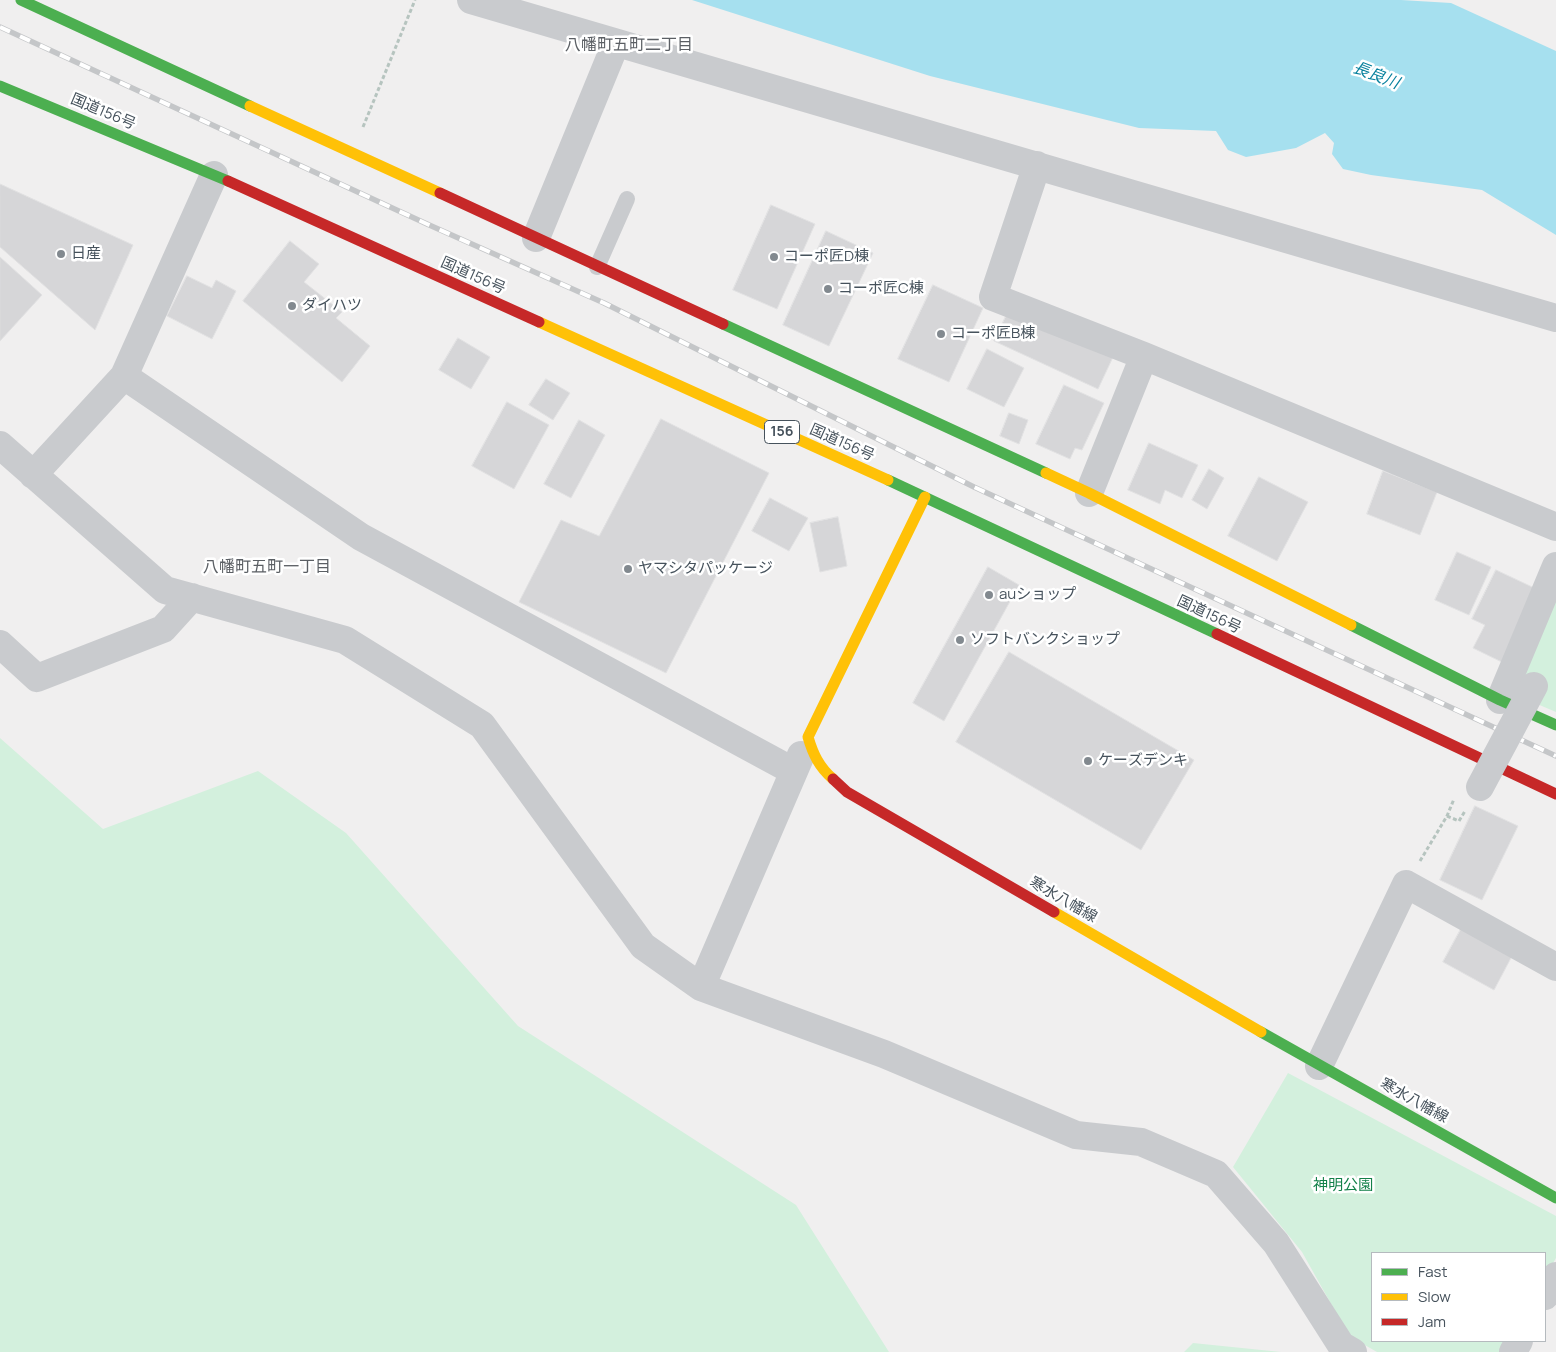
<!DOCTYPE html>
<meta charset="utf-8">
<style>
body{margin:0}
#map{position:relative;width:1556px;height:1352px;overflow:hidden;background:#f0efef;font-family:Manrope,sans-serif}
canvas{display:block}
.legend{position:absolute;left:1371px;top:1252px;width:175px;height:90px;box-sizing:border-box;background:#fff;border:1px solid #b5babe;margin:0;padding:6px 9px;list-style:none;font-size:15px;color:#46525c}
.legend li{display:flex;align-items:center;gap:10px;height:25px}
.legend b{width:25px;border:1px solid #b5babe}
</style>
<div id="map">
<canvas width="1556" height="1352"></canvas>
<ul class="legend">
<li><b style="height:6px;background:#4caf50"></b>Fast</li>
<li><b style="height:6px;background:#ffc107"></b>Slow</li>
<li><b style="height:6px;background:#c62828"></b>Jam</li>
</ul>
</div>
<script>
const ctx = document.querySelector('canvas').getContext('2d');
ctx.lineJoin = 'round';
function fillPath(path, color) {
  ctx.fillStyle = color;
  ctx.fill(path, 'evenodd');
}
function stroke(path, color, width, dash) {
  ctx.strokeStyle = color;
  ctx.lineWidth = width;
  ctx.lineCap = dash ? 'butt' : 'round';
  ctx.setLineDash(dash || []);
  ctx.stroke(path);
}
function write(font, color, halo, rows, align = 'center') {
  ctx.font = font + ' Manrope,"Noto Sans JP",sans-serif';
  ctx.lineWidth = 5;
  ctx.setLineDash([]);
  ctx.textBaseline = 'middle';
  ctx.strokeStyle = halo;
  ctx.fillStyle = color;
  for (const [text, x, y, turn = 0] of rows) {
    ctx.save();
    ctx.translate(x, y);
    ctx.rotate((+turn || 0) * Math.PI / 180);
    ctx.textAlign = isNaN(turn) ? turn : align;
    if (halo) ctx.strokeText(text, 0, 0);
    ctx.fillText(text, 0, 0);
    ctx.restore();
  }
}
fillPath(new Path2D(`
 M1556,598V712L1516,695Z
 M0,738L103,829L258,771L346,833L518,1026L796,1205L889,1352H0Z
 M1288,1073L1556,1216V1258L1545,1277V1253H1372V1341H1508L1502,1352H1377L1349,1336L1302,1252L1233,1167Z
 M1193,1343L1281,1352H1184Z`), '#d3f0dd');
fillPath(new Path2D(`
 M692,0H1401L1451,3L1556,51V235L1482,190L1371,175L1343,169L1332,154L1334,143L1325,133L1296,148L1246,157L1228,150L1216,131L1139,128L930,76Z`), '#a6e0ef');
const building = new Path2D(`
 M0,184L133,245L95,330L0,247Z
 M771,205L815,224L777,309L733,290Z
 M826,231L873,253L829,346L783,325Z
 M290,241L319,264L304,282L342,312L336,318L370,346L342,382L243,301Z
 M0,257L42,295L0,341Z
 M187,276L212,288L216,280L236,291L212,339L167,316Z
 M933,285L983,308L949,382L898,359Z
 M1009,310L1113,357L1098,389L994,341Z
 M458,338L490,357L471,389L439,370Z
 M987,349L1024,368L1004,407L967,389Z
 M546,379L570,393L553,420L529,405Z
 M1064,385L1104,403L1082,450L1075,448L1070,459L1036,444Z
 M507,402L549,425L514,489L472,466Z
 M1009,413L1028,420L1019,444L1000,436Z
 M661,419L769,473L666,673L519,602L561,520L599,536Z
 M579,420L605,435L571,498L544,484Z
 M1149,443L1198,465L1182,498L1165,490L1160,504L1128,490Z
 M1209,469L1224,478L1207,509L1192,500Z
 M1383,471L1437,492L1420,535L1367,514Z
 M1259,477L1308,502L1277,561L1228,536Z
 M770,498L808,518L789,551L752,531Z
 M838,517L847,566L820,572L810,523Z
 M1457,552L1491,567L1469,615L1435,600Z
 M988,567L1019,585L944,721L913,703Z
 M1496,570L1545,593L1510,666L1473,648L1485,625L1472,619Z
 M1009,652L1194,760L1141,850L956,742Z
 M1475,806L1518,826L1482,900L1440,880Z
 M1461,929L1512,956L1494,990L1443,962Z`);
fillPath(building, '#d6d6d8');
stroke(building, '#e1e1e2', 1);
stroke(new Path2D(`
 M363,127L415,0
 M1447,816L1459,821L1465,811
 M1420,861L1447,816L1454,799`), '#b6c4bf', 3, [4, 2.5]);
stroke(new Path2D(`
 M597,267L627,199`), '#c9cbce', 16);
stroke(new Path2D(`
 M471,0L1556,318
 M1037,165L993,297L1144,356L1556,527
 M536,238L616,43
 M124,376L361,537L793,771
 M0,445L165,590L345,640L482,725L643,946L701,987L884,1054L1076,1135L1141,1142L1216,1174L1276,1243L1341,1345L1353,1352
 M33,475L124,376L214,175
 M1089,493L1144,356
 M0,644L37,678L163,629L192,597
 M1500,700L1556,566
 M701,987L801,755
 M1319,1066L1406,884L1556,967
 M1545,1296L1556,1276
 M1513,1352L1519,1341`), '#c9cbce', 28);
stroke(new Path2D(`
 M21,0L250,106
 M0,86L228,181
 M723,324L1046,473
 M888,480L1217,634
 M1351,625L1500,700L1556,725
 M1261,1032L1556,1198`), '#4caf50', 11);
stroke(new Path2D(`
 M250,106L440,193
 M539,322L888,480
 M1046,473L1089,493L1351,625
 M833,779C819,767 813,754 808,737L925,497
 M1054,912L1261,1032`), '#ffc107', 11);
stroke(new Path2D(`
 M228,181L539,322
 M440,193L723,324
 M1217,634L1556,794
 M833,779L847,792L1054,912`), '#c62828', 11);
const rail = new Path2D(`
 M0,27L427,224L604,303L974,487L1556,756`);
stroke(rail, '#c4c6c8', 5.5);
stroke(rail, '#fff', 4, [11]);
stroke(new Path2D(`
 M1480,787L1534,686`), '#c9cbce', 28);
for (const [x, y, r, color] of [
 [61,254,5,"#82898f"],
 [774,257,5,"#82898f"],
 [828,289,5,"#82898f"],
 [292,306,5,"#82898f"],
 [941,334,5,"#82898f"],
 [628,569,5,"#82898f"],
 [989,595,5,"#82898f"],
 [960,640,5,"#82898f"],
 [1088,761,5,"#82898f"]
]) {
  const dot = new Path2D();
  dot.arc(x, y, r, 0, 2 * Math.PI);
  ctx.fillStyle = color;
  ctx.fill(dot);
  stroke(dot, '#fff', 2);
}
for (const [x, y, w] of [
 [782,432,35]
]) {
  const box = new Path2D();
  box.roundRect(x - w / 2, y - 11.5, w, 23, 4);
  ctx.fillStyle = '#fff';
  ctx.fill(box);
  stroke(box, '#46525c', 1);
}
write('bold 14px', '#46525c', null, [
 ["156",782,432]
]);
write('15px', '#46525c', '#fff', [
 ["国道156号",103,112,23],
 ["国道156号",473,276,24],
 ["国道156号",842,443,24],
 ["国道156号",1209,615,25],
 ["寒水八幡線",1063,900,30],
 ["寒水八幡線",1414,1101,29]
]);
write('15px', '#46525c', '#fff', [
 ["日産",71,254],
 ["コーポ匠D棟",784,257],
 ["コーポ匠C棟",838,289],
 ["ダイハツ",302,306],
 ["コーポ匠B棟",951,334],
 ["ヤマシタパッケージ",638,569],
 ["auショップ",999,595],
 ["ソフトバンクショップ",970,640],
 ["ケーズデンキ",1098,761]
], 'left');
write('15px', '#138149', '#fff', [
 ["神明公園",1343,1186]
]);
write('16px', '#5b5f64', '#fff', [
 ["八幡町五町二丁目",629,46],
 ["八幡町五町一丁目",267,568]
]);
write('italic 16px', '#08819e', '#fff', [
 ["長良川",1376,76,21]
]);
</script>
